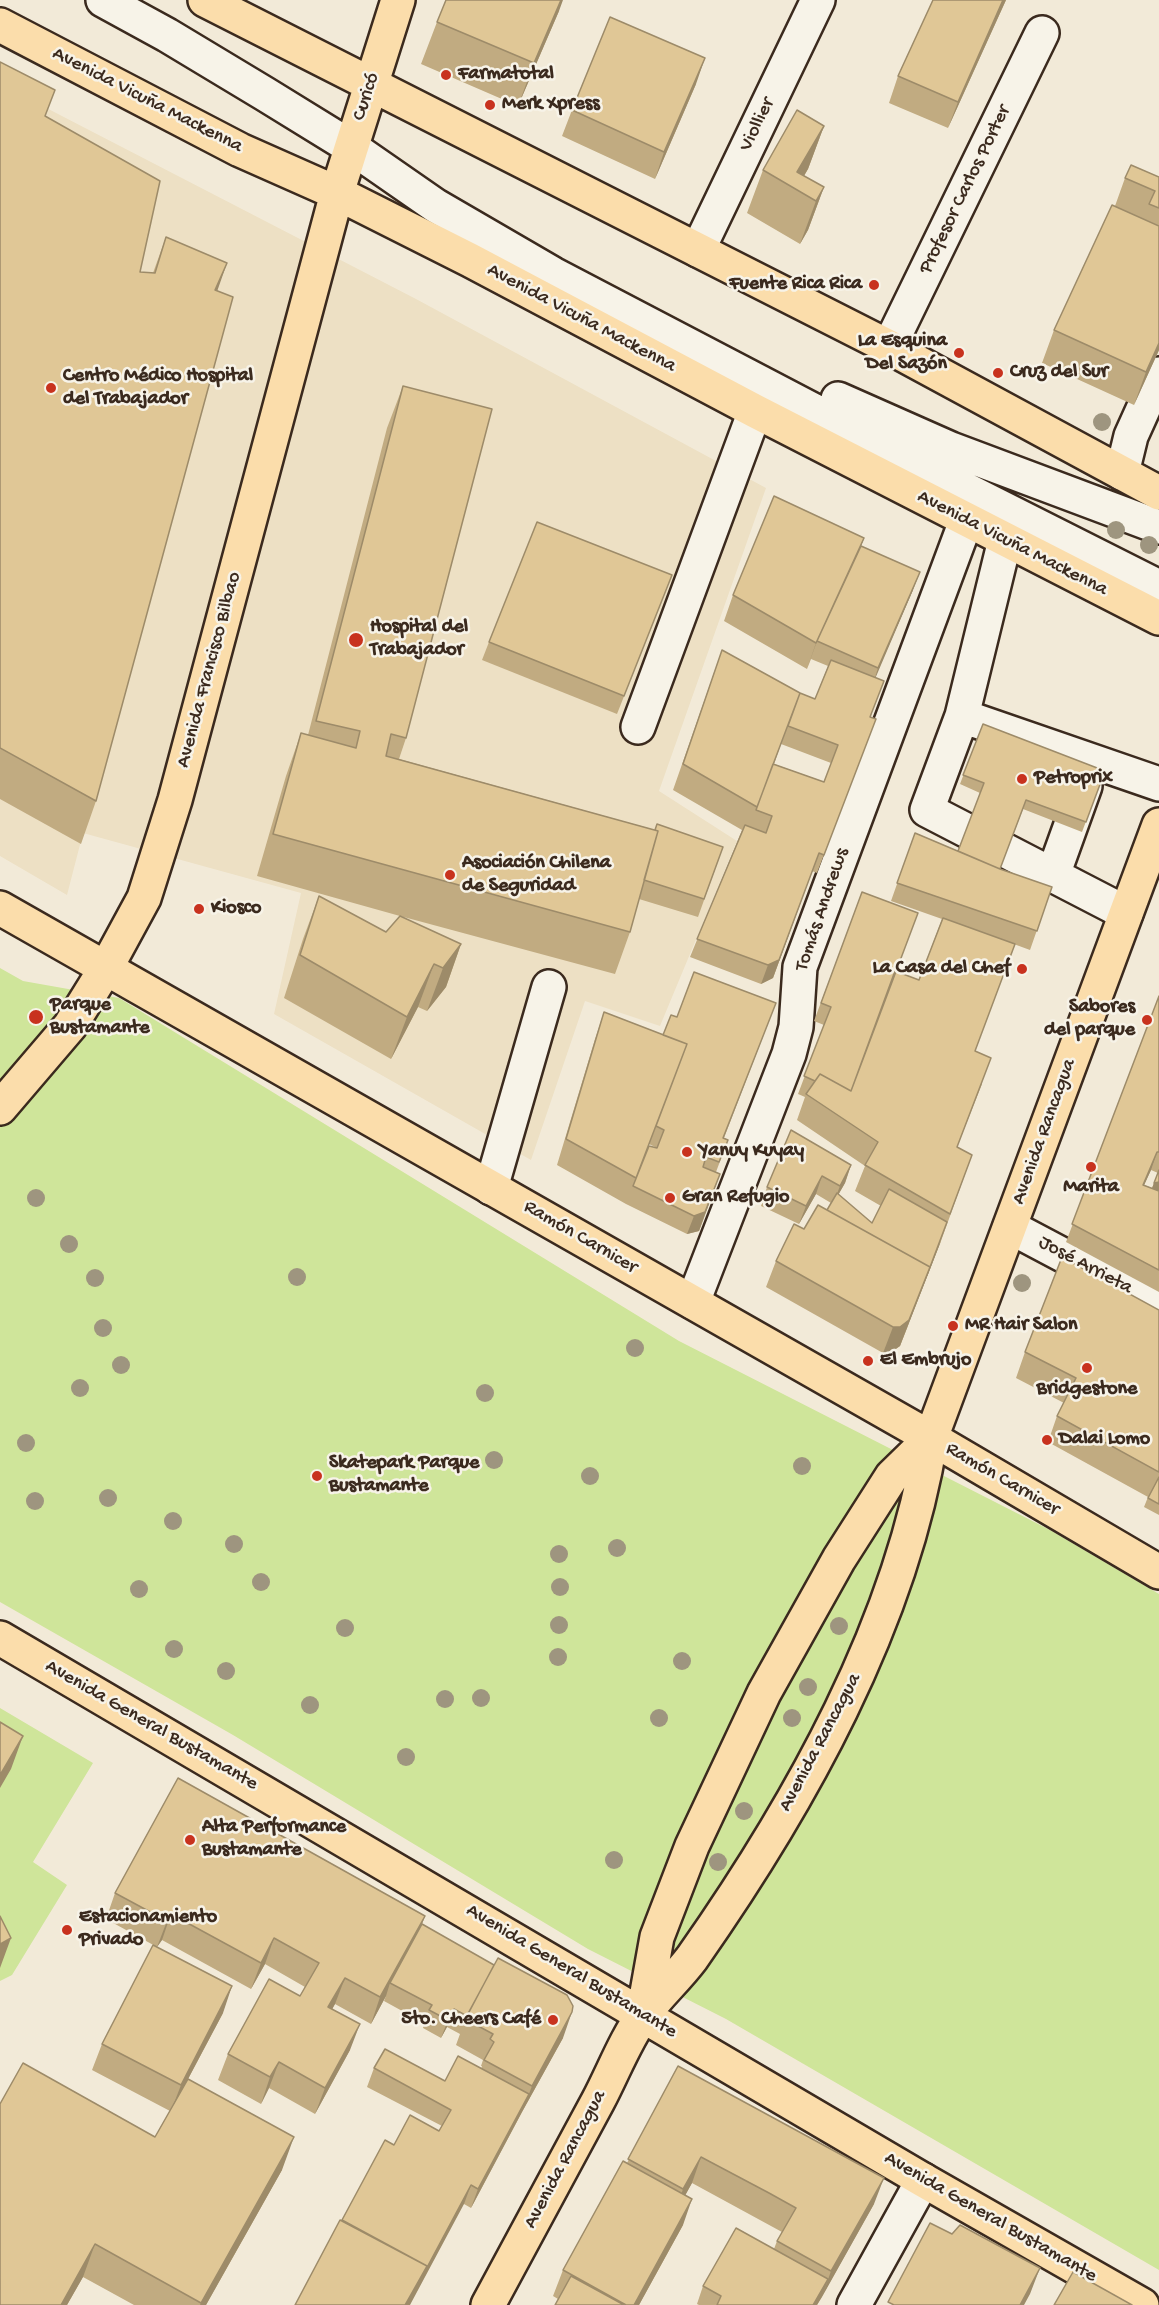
<!DOCTYPE html>
<meta charset="utf-8">
<style>
body{margin:0}
canvas{display:block;background:#f2ead8}
</style>
<canvas width="1159" height="2305"></canvas>
<script>
const ctx = document.querySelector('canvas').getContext('2d');
ctx.lineJoin = 'round';
function fillPath(path, color) {
  ctx.fillStyle = color;
  ctx.fill(path, 'evenodd');
}
function stroke(path, color, width, dash) {
  ctx.strokeStyle = color;
  ctx.lineWidth = width;
  ctx.lineCap = dash ? 'butt' : 'round';
  ctx.setLineDash(dash || []);
  ctx.stroke(path);
}
function write(font, color, halo, rows, align = 'center') {
  ctx.font = font + ' "Gochi Hand",sans-serif';
  ctx.lineWidth = 5;
  ctx.setLineDash([]);
  ctx.textBaseline = 'middle';
  ctx.strokeStyle = halo;
  ctx.fillStyle = color;
  for (const [text, x, y, turn = 0] of rows) {
    ctx.save();
    ctx.translate(x, y);
    ctx.rotate((+turn || 0) * Math.PI / 180);
    ctx.textAlign = isNaN(turn) ? turn : align;
    if (halo) ctx.strokeText(text, 0, 0);
    ctx.fillText(text, 0, 0);
    ctx.restore();
  }
}
fillPath(new Path2D(`
 M0,84L416,299L766,488L659,791L737,841L660,1026L585,1001L531,1160L274,1014L301,893L83,833L67,895L0,856Z`), '#ede0c4');
fillPath(new Path2D(`
 M0,968L23,981L119,998L679,1341L1050,1530L1159,1594V2270L726,2019L588,1949L233,1735L0,1602Z
 M0,1708L93,1763L33,1862L67,1885L12,1975L0,1981Z`), '#cfe59a');
const minor = new Path2D(`
 M103,0L167,35L265,94L351,147L436,206L553,274L941,477L1159,587
 M698,250L818,0
 M889,347L1042,33
 M838,399L951,449L1159,527
 M1122,473L1131,436L1159,374
 M1005,540L962,716L927,810L1126,913
 M962,716L1159,784
 M638,727L755,411
 M1053,875L1085,786
 M491,1188L549,987
 M1010,1227L1159,1306
 M693,1302L789,1054L796,1027L800,967L966,521
 M854,2305L923,2180`);
const major = new Path2D(`
 M205,0L889,347L1159,493
 M0,25L240,150L337,193L470,260L755,411L1159,618
 M0,908L931,1438L1159,1572
 M0,1108L70,1026L106,968L144,898L175,800L337,193L398,0
 M0,1638L923,2180L1142,2305
 M643,2015L657,1937L692,1846L764,1693L839,1559L892,1476L931,1438
 M488,2305C524,2237 561,2169 598,2101C613,2073 625,2040 644,2014C659,1994 677,1978 692,1958C800,1804 901,1625 931,1438L1159,825`);
stroke(minor, '#3b2a1e', 38);
stroke(major, '#3b2a1e', 38);
stroke(minor, '#f7f3e8', 33);
stroke(major, '#fbddab', 33);
ctx.fillStyle = '#9e957f';
for (const [x, y] of [
 [1102,422],
 [1116,530],
 [1149,545],
 [36,1198],
 [69,1244],
 [297,1277],
 [95,1278],
 [1022,1283],
 [103,1328],
 [635,1348],
 [121,1365],
 [80,1388],
 [485,1393],
 [26,1443],
 [494,1460],
 [802,1466],
 [590,1476],
 [108,1498],
 [35,1501],
 [173,1521],
 [234,1544],
 [617,1548],
 [559,1554],
 [261,1582],
 [560,1587],
 [139,1589],
 [559,1625],
 [839,1626],
 [345,1628],
 [174,1649],
 [558,1657],
 [682,1661],
 [226,1671],
 [808,1687],
 [481,1698],
 [445,1699],
 [310,1705],
 [659,1718],
 [792,1718],
 [406,1757],
 [744,1811],
 [614,1860],
 [718,1862]
]) {
  ctx.beginPath();
  ctx.arc(x, y, 9, 0, 2 * Math.PI);
  ctx.fill();
}
fillPath(new Path2D(`
 M933,0H1006L948,128L889,103L898,76Z
 M559,11L518,106L421,64L437,22Z
 M0,62L45,116L140,272L153,273L166,237L217,291L96,801L81,844L0,799Z
 M696,84L655,179L562,136L572,110Z
 M824,126L808,169L804,176L824,187L808,230L800,244L747,213L763,170Z
 M1159,177V350L1134,405L1042,363L1054,330L1115,206L1125,178Z
 M403,386L406,738L399,759L655,830L657,824L723,847L698,917L639,899L630,932L615,974L400,916L461,944L446,987L427,1011L418,1007L391,1059L284,998L303,939L319,896L386,932L400,916L257,876L286,776L301,733L308,735L387,428Z
 M864,538L861,546L913,590L875,677L871,717L876,719L817,873L812,871L773,978L761,984L690,957L742,830L673,790L722,650L800,693L815,699L828,666L811,659L807,669L724,621L733,595ZM781,744L831,763L824,782L774,764Z
 M672,575L617,714L482,660L489,642Z
 M983,724L1105,771L1082,832L1023,809L1000,869L1052,887L1030,950L1011,943L975,1051L982,1084L957,1147L972,1155L941,1241L900,1346L890,1353H883L766,1287L776,1261L804,1229L827,1210L831,1203L816,1194L799,1224L761,1206L767,1187L851,1165L845,1183L838,1195L872,1223L881,1206L855,1191L865,1166L797,1120L805,1097L798,1094L824,1025L814,1021L862,892L896,972L919,980L942,919L891,901L915,833L958,851L980,793L960,784Z
 M1159,996V1292L1066,1242ZM1151,1170L1158,1173L1152,1188L1144,1185Z
 M604,1012L663,1035L677,1017L769,1021L724,1138L728,1140L716,1172L720,1174L699,1231L687,1234L626,1204L557,1165L595,1039ZM649,1144L657,1148L639,1170Z
 M1159,1310V1515L1144,1507L1148,1497L1048,1442L1057,1416L1064,1403L1016,1378L1025,1352Z
 M115,1893L425,1916L422,1924L563,2038L522,2112L471,2208L464,2204L342,2220L394,2145L439,2131L442,2126L367,2087L374,2068L445,2081L481,2069L482,2066H481L483,2060L456,2045L460,2034L447,2027L441,2038L423,2028L424,2023L384,2001L386,1996L371,2024L335,2004L332,2009L350,2050L315,2114L269,2088L261,2104L218,2080L228,2054L300,1996L305,1987L265,1964L251,1989L162,1940L157,1947L106,1919Z
 M223,2013L187,2081L282,2170L206,2305H134L83,2277L67,2305H0L155,2137L170,2111L92,2070L102,2044Z
 M678,2066L874,2204L817,2305H699L697,2304L703,2286L774,2249L777,2241L782,2232L692,2183L685,2195L683,2225L639,2305H555L558,2299L553,2296L563,2270L627,2163Z`), '#c1ab81');
fillPath(new Path2D(`
 M561,0H563L559,11L518,106L534,63Z
 M1003,0H1006L948,128L958,102Z
 M705,58L696,84L655,179L664,152Z
 M824,126L808,169L796,189L797,172Z
 M824,187L808,230L800,244L816,201Z
 M227,263L212,306L215,290Z
 M1159,343V350L1134,405L1146,372Z
 M864,538L854,565L817,641L807,669L816,643Z
 M920,572L913,590L872,686L878,668Z
 M819,853L773,978L761,984L768,965Z
 M461,944L446,987L427,1011L443,968Z
 M434,964L418,1007L391,1059L407,1017Z
 M1157,1152L1151,1170L1136,1203L1143,1185Z
 M851,1165L845,1183L833,1204L840,1186Z
 M720,1174L699,1231L687,1234L694,1216Z
 M822,1176L816,1194L799,1224L806,1206Z
 M1159,1182V1198L1147,1202L1154,1183Z
 M941,1241L900,1346L890,1353H883L893,1327Z
 M23,1736L11,1769L0,1788V1775Z
 M171,1914L162,1940L157,1947L167,1921Z
 M425,1916L415,1942L390,1983L386,1996L371,2024L380,1997Z
 M11,1938L0,1968V1944Z
 M274,1938L265,1964L251,1989L261,1963Z
 M345,1978L335,2004L319,2033L328,2007Z
 M232,1986L223,2013L171,2111L181,2085Z
 M454,2009L447,2027L441,2038L448,2020Z
 M572,2012L563,2038L522,2112L532,2086Z
 M360,2024L350,2050L315,2114L325,2088Z
 M279,2062L269,2088L261,2104L270,2077Z
 M529,2094L522,2112L471,2208L478,2189Z
 M294,2137L282,2170L206,2305H200Z
 M701,2157L692,2183L674,2216L683,2189Z
 M884,2178L874,2204L822,2297L831,2271Z
 M471,2185L464,2204L410,2305H405Z
 M692,2199L683,2225L639,2305H634Z
 M95,2244L83,2277L67,2305H61Z
 M1040,2268L1030,2294L1024,2305H1020Z
 M828,2279L822,2297L817,2305H813Z`), '#9d8b69');
const building = new Path2D(`
 M446,0H561L534,63L437,22Z
 M933,0H1003L958,102L898,76Z
 M610,17L705,58L664,152L572,110Z
 M0,62L55,90L45,116L160,181L140,272L155,273L166,237L227,263L215,290L233,297L96,801L0,748Z
 M797,110L824,126L797,172L824,187L816,201L763,170Z
 M1131,165L1159,177V208L1149,204L1155,191L1125,178Z
 M1112,205L1159,226V343L1146,372L1054,330Z
 M403,386L492,409L406,738L391,734L386,756L658,831L630,932L273,834L301,733L356,748L360,731L316,721Z
 M774,496L864,538L816,643L733,595Z
 M537,522L672,575L624,696L489,642Z
 M861,546L920,572L878,668L817,641Z
 M722,650L800,693L757,807L683,764Z
 M831,660L884,681L870,717L876,719L824,855L819,853L779,960L768,965L697,939L745,825L766,833L772,816L756,810L773,764L824,782L838,745L788,726L800,693L815,699Z
 M983,724L1105,771L1086,822L1026,800L1000,869L958,851L984,783L963,775Z
 M657,824L723,847L704,899L644,880L658,831L655,830Z
 M915,833L1000,869L1052,887L1037,931L897,883Z
 M862,892L918,913L851,1091L820,1074L815,1081L804,1076L831,1007L821,1003Z
 M319,896L386,932L400,916L461,944L443,968L434,964L407,1017L300,955Z
 M943,918L1015,944L975,1051L991,1058L957,1147L972,1155L950,1214L865,1165L878,1142L806,1094L820,1074L851,1091L895,971L919,980Z
 M694,972L776,1003L723,1138L728,1140L719,1162L706,1157L703,1167L720,1174L705,1212L694,1216L633,1186L649,1146L657,1148L664,1130L656,1126L687,1044L663,1035L671,1015L677,1017Z
 M1159,996V1152H1157L1143,1185L1159,1191V1270L1072,1224Z
 M604,1012L687,1044L636,1178L566,1139Z
 M791,1130L851,1165L840,1186L822,1176L806,1206L767,1187Z
 M1159,1170V1182L1154,1183Z
 M889,1189L947,1222L927,1275L930,1267L827,1210L837,1193L872,1223Z
 M818,1205L930,1267L909,1320L900,1327H893L776,1261L794,1224L804,1229Z
 M1062,1257L1159,1310V1472L1057,1416L1076,1378L1025,1352Z
 M1159,1477V1504L1148,1498Z
 M0,1722L23,1736L0,1775Z
 M178,1778L425,1916L380,1997L345,1978L328,2007L360,2024L325,2088L279,2062L270,2077L228,2054L269,1979L300,1996L319,1963L274,1938L261,1963L171,1914L167,1921L115,1893Z
 M0,1916L11,1938L0,1944Z
 M422,1924L494,1965L467,2016L454,2009L448,2020L429,2010L432,2005L390,1983Z
 M153,1945L232,1986L181,2085L102,2044Z
 M498,1958L567,1995L573,2006L572,2012L532,2086L484,2060L494,2042L490,2039L493,2034L465,2019Z
 M385,2049L445,2081L458,2056L529,2094L478,2189L471,2185L424,2273L427,2266L342,2220L385,2140L394,2145L410,2115L439,2131L451,2110L374,2068Z
 M23,2063L155,2137L188,2079L294,2137L201,2303L95,2244L61,2305H0V2104Z
 M678,2066L884,2178L831,2271L777,2241L796,2208L769,2193L701,2157L683,2189L628,2159Z
 M623,2161L692,2199L634,2305H626L563,2270Z
 M340,2220L427,2266L405,2305H295Z
 M930,2223L952,2234L960,2225L1040,2268L1020,2305H894L888,2302Z
 M736,2228L828,2279L813,2305H717L721,2296L703,2286Z
 M1073,2272L1132,2305H1054Z
 M571,2276L624,2305H555Z`);
fillPath(building, '#e0c796');
stroke(building, '#9d8b69', 1.5);
for (const [x, y, r, color] of [
 [446,75,6,"#c8321e"],
 [490,105,6,"#c8321e"],
 [874,285,6,"#c8321e"],
 [959,353,6,"#c8321e"],
 [998,373,6,"#c8321e"],
 [51,388,6,"#c8321e"],
 [356,640,8,"#c8321e"],
 [1022,779,6,"#c8321e"],
 [450,875,6,"#c8321e"],
 [199,909,6,"#c8321e"],
 [1022,969,6,"#c8321e"],
 [36,1017,8,"#c8321e"],
 [1147,1020,6,"#c8321e"],
 [687,1152,6,"#c8321e"],
 [1091,1167,6,"#c8321e"],
 [670,1198,6,"#c8321e"],
 [953,1326,6,"#c8321e"],
 [868,1361,6,"#c8321e"],
 [1087,1368,6,"#c8321e"],
 [1047,1440,6,"#c8321e"],
 [317,1476,6,"#c8321e"],
 [190,1840,6,"#c8321e"],
 [67,1930,6,"#c8321e"],
 [553,2020,6,"#c8321e"]
]) {
  const dot = new Path2D();
  dot.arc(x, y, r, 0, 2 * Math.PI);
  ctx.fillStyle = color;
  ctx.fill(dot);
  stroke(dot, '#f7f3e8', 2);
}
write('bold 20px', '#3b2a1e', '#f7f3e8', [
 ["Farmatotal",458,75],
 ["Merk Xpress",502,105],
 ["Fuente Rica Rica",862,285,"right"],
 ["La Esquina",947,342,"right"],
 ["Del Sazón",947,365,"right"],
 ["Cruz del Sur",1010,373],
 ["Centro Médico Hospital",63,377],
 ["del Trabajador",63,400],
 ["Hospital del",370,628],
 ["Trabajador",370,651],
 ["Petroprix",1034,779],
 ["Asociación Chilena",462,864],
 ["de Seguridad",462,887],
 ["Kiosco",211,909],
 ["La Casa del Chef",1010,969,"right"],
 ["Parque",50,1006],
 ["Bustamante",50,1029],
 ["Sabores",1135,1008,"right"],
 ["del parque",1135,1031,"right"],
 ["Yanuy Kuyay",699,1152],
 ["Marita",1091,1188,"center"],
 ["Gran Refugio",682,1198],
 ["MR Hair Salon",965,1326],
 ["El Embrujo",880,1361],
 ["Bridgestone",1087,1390,"center"],
 ["Dalai Lomo",1059,1440],
 ["Skatepark Parque",329,1464],
 ["Bustamante",329,1487],
 ["Alta Performance",202,1828],
 ["Bustamante",202,1851],
 ["Estacionamiento",79,1918],
 ["Privado",79,1941],
 ["5to. Cheers Café",541,2020,"right"]
], 'left');
write('20px', '#3b2a1e', '#f7f3e8', [
 ["Curicó",367,97,-72],
 ["Avenida Vicuña Mackenna",147,101,27],
 ["Viollier",758,125,-64],
 ["Profesor Carlos Porter",966,190,-64],
 ["Avenida Vicuña Mackenna",581,319,28],
 ["Avenida Vicuña Mackenna",1012,544,27],
 ["Avenida Francisco Bilbao",210,670,-75],
 ["Tomás Andrews",823,910,-71],
 ["Avenida Rancagua",1045,1132,-70],
 ["Ramón Carnicer",580,1238,30],
 ["José Arrieta",1085,1266,28],
 ["Ramón Carnicer",1002,1480,30],
 ["Avenida General Bustamante",151,1726,30],
 ["Avenida Rancagua",821,1743,-62],
 ["Avenida General Bustamante",571,1972,31],
 ["Avenida Rancagua",566,2160,-62],
 ["Avenida General Bustamante",990,2218,30]
]);
</script>
